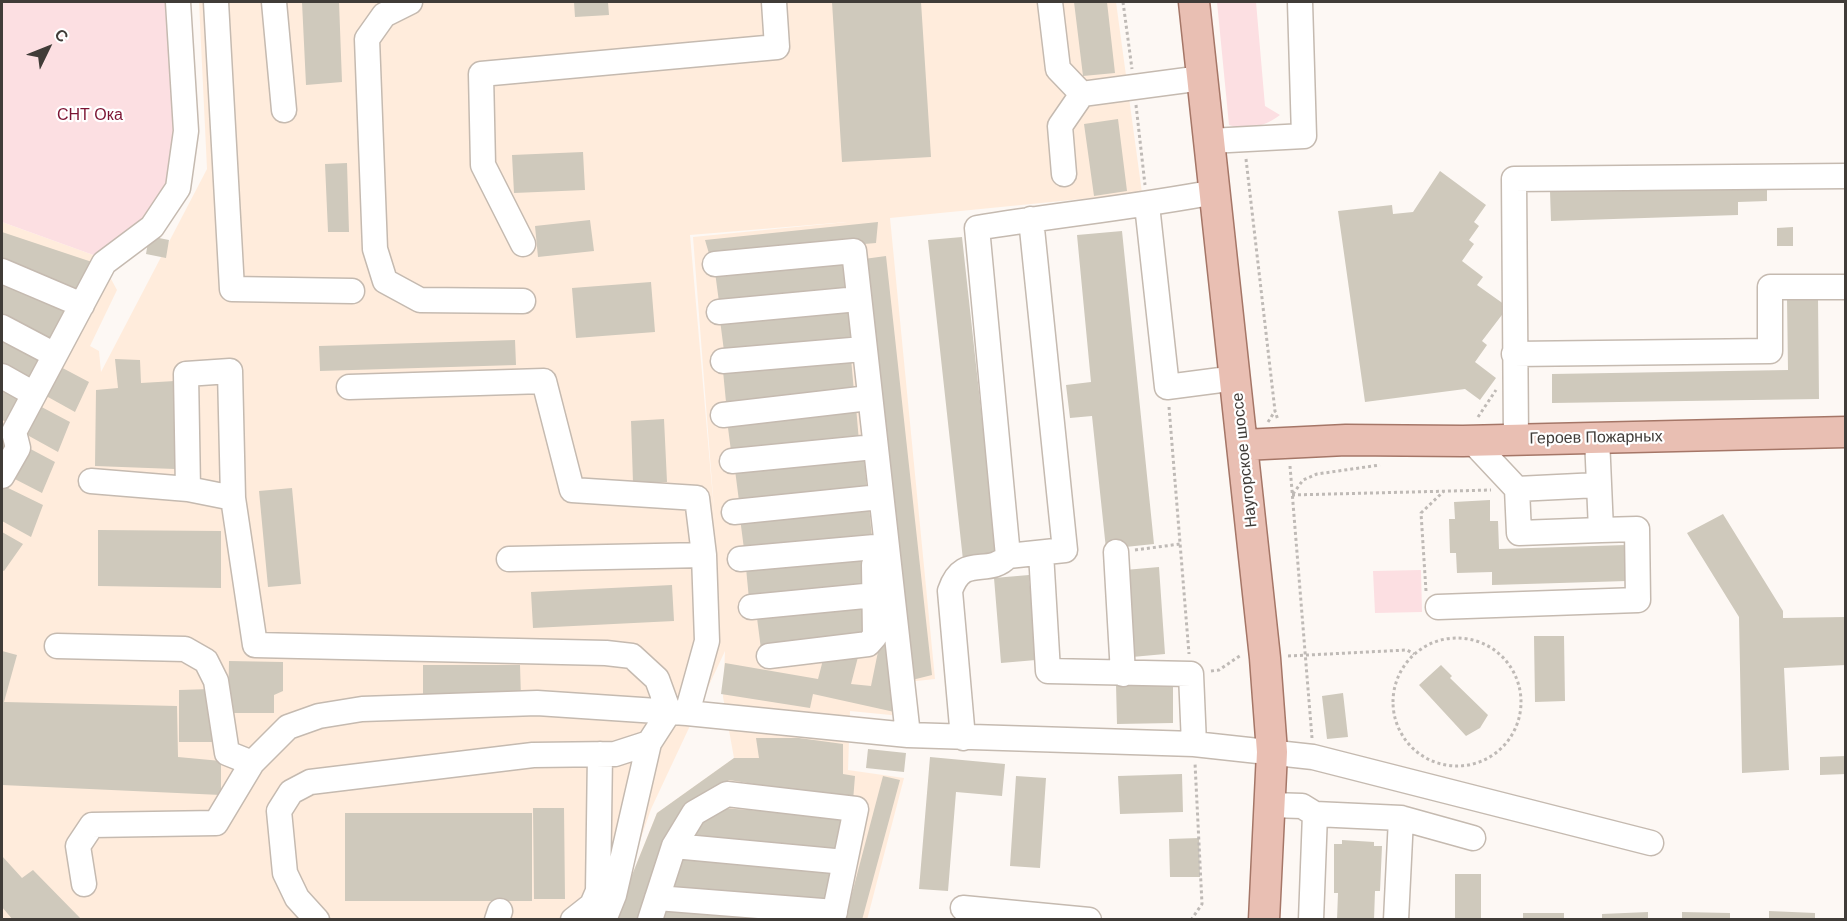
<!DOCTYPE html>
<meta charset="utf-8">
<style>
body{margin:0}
#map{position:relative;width:1847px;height:921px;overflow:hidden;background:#fdf8f4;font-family:Arial,sans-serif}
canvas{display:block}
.frame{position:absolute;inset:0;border:3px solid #403c38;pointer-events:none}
.north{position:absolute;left:18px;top:18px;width:60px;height:60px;-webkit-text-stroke:4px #fff;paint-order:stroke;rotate:47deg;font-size:16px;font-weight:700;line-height:24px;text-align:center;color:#403c38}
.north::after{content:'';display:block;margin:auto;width:21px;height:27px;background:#403c38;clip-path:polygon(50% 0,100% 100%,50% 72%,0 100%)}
</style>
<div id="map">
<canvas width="1847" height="921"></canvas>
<div class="frame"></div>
<div class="north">С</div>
</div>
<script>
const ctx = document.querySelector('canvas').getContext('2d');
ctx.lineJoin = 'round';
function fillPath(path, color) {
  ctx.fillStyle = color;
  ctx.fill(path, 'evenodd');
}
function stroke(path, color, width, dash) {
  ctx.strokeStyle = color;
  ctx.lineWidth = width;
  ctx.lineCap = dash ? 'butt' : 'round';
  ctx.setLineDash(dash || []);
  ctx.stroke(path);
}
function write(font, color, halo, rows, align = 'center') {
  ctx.font = font + ' Arial,sans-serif';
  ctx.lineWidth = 4.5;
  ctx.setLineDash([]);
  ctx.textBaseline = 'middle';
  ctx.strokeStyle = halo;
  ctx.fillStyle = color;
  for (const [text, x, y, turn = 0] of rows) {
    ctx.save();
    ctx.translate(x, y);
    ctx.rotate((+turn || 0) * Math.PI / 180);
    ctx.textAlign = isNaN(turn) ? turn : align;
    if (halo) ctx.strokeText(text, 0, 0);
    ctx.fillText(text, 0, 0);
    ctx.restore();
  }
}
fillPath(new Path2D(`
 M199,2H1116L1142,193L890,218L935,679L898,683L901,716L850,711L848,770L904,778L867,920L614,919L657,813L734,758L723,697L725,651L651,809L613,919H2V222L99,257L117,290L90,346L99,351L101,372L207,169ZM847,222L693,237L715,522L690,235Z`), '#ffecdc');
fillPath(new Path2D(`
 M2,2H172L176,166L153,214L99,257L2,222Z
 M1217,2H1256L1265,106L1280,115C1266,126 1247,131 1229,125Z
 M1421,570L1422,612L1375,613L1373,571Z`), '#fcdfe2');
fillPath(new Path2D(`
 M302,2H339L342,82L306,85Z
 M574,2H608L609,15L575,17Z
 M832,2H921L931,157L842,162Z
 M1074,2H1107L1115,73L1083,76Z
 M1118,119L1127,191L1094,196L1084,124Z
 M583,152L585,190L514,193L512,155Z
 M347,163L349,232H328L325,164Z
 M1440,171L1486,205L1474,222L1479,226L1469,240L1474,244L1462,261L1483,277L1477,285L1508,307L1482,341L1487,345L1475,362L1496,378L1480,400L1465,389L1365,402L1338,211L1392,205L1393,214L1413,212Z
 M1767,184V201L1738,202V215L1551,221L1550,191Z
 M590,220L594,251L538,257L535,226Z
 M878,222L876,243L710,257L705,240Z
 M1793,227V246H1777V228Z
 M1122,231L1154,544L1106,549L1092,416L1070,418L1066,385L1091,382L1077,235Z
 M2,232L92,262L77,297L2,265Z
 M149,236L169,240L166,258L146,254Z
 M962,237L997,556L963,560L928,240Z
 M886,256L932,675L908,681L864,259Z
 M844,258L847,292L719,302L715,272Z
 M2,279L67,311L52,344L2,319Z
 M651,282L655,332L576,338L572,288Z
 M1787,298H1818L1819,399L1552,403V374L1788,370Z
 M849,307L852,341L724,351L720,320Z
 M2,333L48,359L31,387L2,370Z
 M515,340L516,365L320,371L319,346Z
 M851,358L854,392L726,402L723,371Z
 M115,359L140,360L141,383L175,381V469L95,466L96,390L118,388Z
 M55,364L89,382L75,412L39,392Z
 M2,382L25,396L12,424L2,420Z
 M34,403L70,422L58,452L20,431Z
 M856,407L859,441L731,451L727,420Z
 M664,419L667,482L633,483L631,421Z
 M2,431L10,436L2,463Z
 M23,445L55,462L42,493L7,475Z
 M864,456L867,490L739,501L735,470Z
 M2,485L43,505L31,537L2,521Z
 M292,488L301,584L268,587L259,491Z
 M1490,500V521H1498L1499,549L1626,545L1627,581L1492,585V572L1457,573L1456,553H1450L1449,519H1455L1454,502Z
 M869,505L872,539L744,549L740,518Z
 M1723,514L1783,611V618L1846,617V665L1784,668L1789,770L1742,773L1739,617L1687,533Z
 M98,530L221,531V588L98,586Z
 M2,532L23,544L4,571L2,570Z
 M867,555L870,589L749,599L746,568Z
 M1159,567L1165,654L1132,657L1125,570Z
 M1029,575L1036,660L1001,663L994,578Z
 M672,585L674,621L533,628L531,592Z
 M879,591L899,713L813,694L810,708L721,694L725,663L818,679L824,656L858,657L851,684L871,686L882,632Z
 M863,605L867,637L761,649L757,618Z
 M1534,636H1564L1565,701L1535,702Z
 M2,651L17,655L4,702L177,706L178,757L221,761V795L2,785Z
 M229,661L283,662V691L274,695V713H228Z
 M423,665H520L521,698H423Z
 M1441,665L1452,676L1450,678L1488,715L1480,728L1466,736L1419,685Z
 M1173,683V723L1117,724L1116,684Z
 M211,689L212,742H179V690Z
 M1343,693L1348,737L1327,739L1322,696Z
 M756,738H799L843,744V774L855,776L853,801L772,793V787L729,780L673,822L639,920H614L657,813L734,758H759Z
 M868,749L906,753L904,772L866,768Z
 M1846,756V774L1820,775V757Z
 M930,757L1005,764L1002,796L956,792L948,891L919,889Z
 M1182,774L1183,812L1120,814L1118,776Z
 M883,776L900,780L862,920H845Z
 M1016,776L1046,778L1040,868L1010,866Z
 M708,807L846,817L843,853L691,843Z
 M533,808H564L565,899H534Z
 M345,813H532V901H345Z
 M1199,838L1200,877H1170L1169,839Z
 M1342,840L1374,842V846H1382L1380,891H1375L1374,920H1337L1338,893H1334V844H1342Z
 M2,856L22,878L33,870L82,920H13L2,907Z
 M683,858L834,868L832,902L671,891Z
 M1455,874H1481V920H1455Z
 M663,906L818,920H658Z
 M1769,911L1815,913V920H1769Z
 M1648,912V920H1602V914Z
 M1682,912L1730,913V920H1682Z
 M1523,913H1564V920H1523Z`), '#cfc9bc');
const minor = new Path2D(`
 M216,2L232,289L352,291
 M274,2L284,110
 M410,2L384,15L367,39L375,249L385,281L420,300L523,301
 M1050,2L1058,69L1082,94L1202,78
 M1210,141L1304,136L1300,2
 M1064,174L1060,126L1082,94
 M1147,205L1167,387L1236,378
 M1031,219L1065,550L1008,556L977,228C1057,215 1136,207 1215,192
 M523,244L483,165L481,74L777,47L774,2
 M715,264L854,251L908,735
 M2,271L82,305
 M719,312L858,299
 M2,327L55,355
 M1514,354L1770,351V287H1846
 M723,361L863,349
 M2,376L34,394
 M349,387L544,381L572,490L697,498L704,555L707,641L687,713
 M723,415L869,398
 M1471,440L1517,489L1519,533L1601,530L1597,438
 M1516,440L1514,179L1846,176
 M732,461L874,447
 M2,476L18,448L14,432L104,263L152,227L178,188L186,131L178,2
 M91,481L188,489L233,498L255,645L606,653L632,656L657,679L669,712L649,743L615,754L533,755L310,782L291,792L279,811L285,873L297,898L317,920
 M188,489L186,374L230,371L233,498
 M1517,489L1598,485
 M734,512L880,497
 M1116,552L1123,674
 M1041,553L1048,671L1191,674L1194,744
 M509,559L704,555
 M740,559L886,546L874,565L875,636L868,644L769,656
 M751,607L875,595
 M1438,607L1638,600L1637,529L1601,530
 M57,646L185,649L206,661L216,681L227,753L252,763L288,727L319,716L362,709L537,703L687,713L908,735L1194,744L1313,757L1651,843
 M963,738L950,591C963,552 988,578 1008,556
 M1271,805L1302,806L1315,814L1401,818L1396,920
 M1401,818L1473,838
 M674,846L845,862
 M84,884L78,846L92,825L216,823L252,763
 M657,898L835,912
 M963,908L1089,920
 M497,920L500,911
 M573,920L592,905L598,891L600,754
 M604,920L614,895L649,743
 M650,920L674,846L694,813L727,794L856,809L833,920
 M1311,920L1315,814`);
const major = new Path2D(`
 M1194,2L1265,658L1272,752L1264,920
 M1243,445L1346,440L1463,441L1846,432`);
stroke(minor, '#c5bab0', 27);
stroke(major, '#a57667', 33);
stroke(new Path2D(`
 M1123,2L1132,69
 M1136,105L1145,185
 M1246,159L1275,411L1278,420
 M1169,407L1189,654
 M1478,417L1496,390
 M1268,422L1275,411
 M1290,466L1312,738
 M1293,494L1303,480L1317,474L1380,465
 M1292,495L1491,490
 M1135,550L1180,544
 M1426,591L1421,513L1443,492
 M1393 702a64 64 0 1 1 128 0a64 64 0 1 1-128 0Z
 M1288,656L1407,650L1414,654
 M1211,671L1219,670L1241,655
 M1191,920L1202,904L1195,763`), '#bfbab6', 3, [3, 3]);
stroke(minor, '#fff', 24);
stroke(major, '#e9bfb3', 30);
write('16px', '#7b1433', '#fff', [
 ["СНТ Ока",90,116]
]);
write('16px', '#403c38', '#fff', [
 ["Героев Пожарных",1596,438,-1],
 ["Наугорское шоссе",1245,460,-96]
]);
</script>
